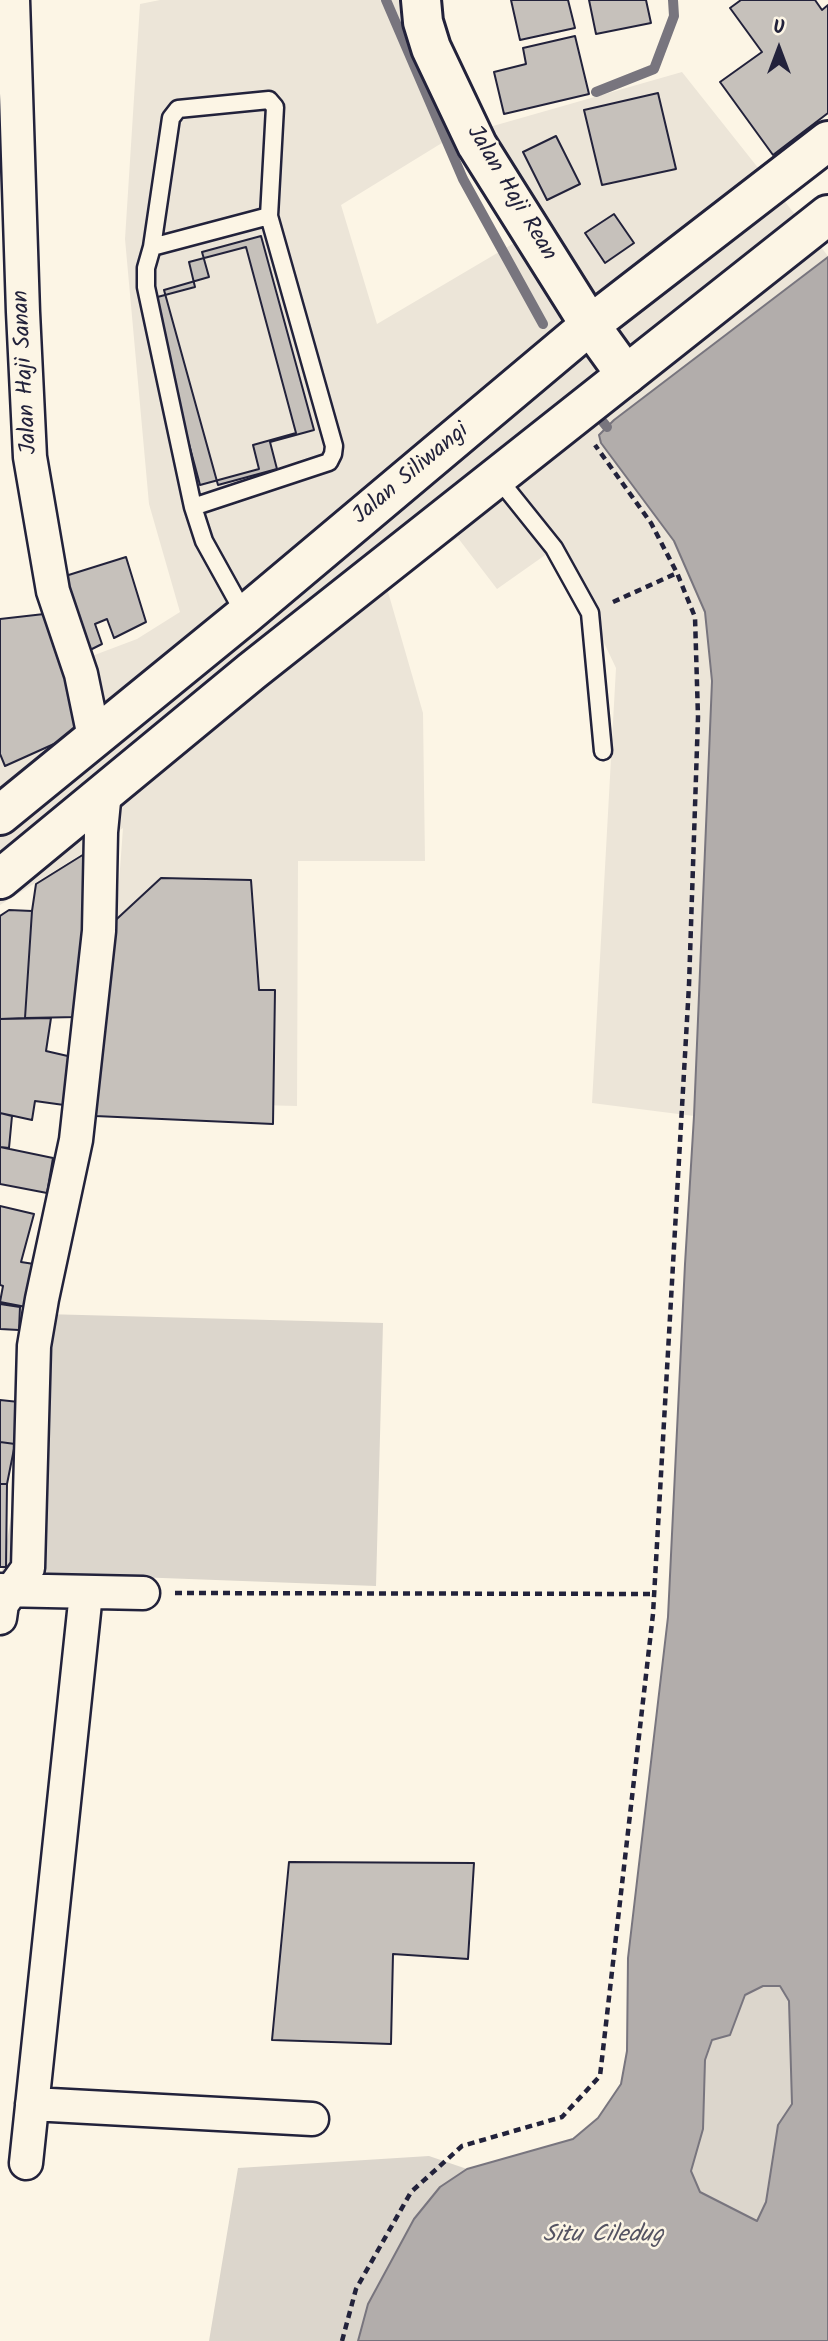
<!DOCTYPE html>
<style>
body{margin:0}
#map{position:relative;width:828px;height:2341px;overflow:hidden;background:#fcf5e5;font-family:Kalam,sans-serif}
canvas{display:block}
.north{position:absolute;left:744px;top:14px;width:70px;height:70px;-webkit-text-stroke:5px #fcf5e5;paint-order:stroke;rotate:0deg;font-size:19px;font-weight:700;line-height:28px;text-align:center;color:#22223b}
.north::after{content:'';display:block;margin:auto;width:24px;height:32px;background:#22223b;clip-path:polygon(50% 0,100% 100%,50% 72%,0 100%)}
</style>
<div id="map">
<canvas width="828" height="2341"></canvas>
<div class="north">U</div>
</div>
<script>
const ctx = document.querySelector('canvas').getContext('2d');
ctx.lineJoin = 'round';
function fillPath(path, color) {
  ctx.fillStyle = color;
  ctx.fill(path, 'evenodd');
}
function stroke(path, color, width, dash) {
  ctx.strokeStyle = color;
  ctx.lineWidth = width;
  ctx.lineCap = dash ? 'butt' : 'round';
  ctx.setLineDash(dash || []);
  ctx.stroke(path);
}
function write(font, color, halo, rows, align = 'center') {
  ctx.font = font + ' Kalam,sans-serif';
  ctx.lineWidth = 5;
  ctx.setLineDash([]);
  ctx.textBaseline = 'middle';
  ctx.strokeStyle = halo;
  ctx.fillStyle = color;
  for (const [text, x, y, turn = 0] of rows) {
    ctx.save();
    ctx.translate(x, y);
    ctx.rotate((+turn || 0) * Math.PI / 180);
    ctx.textAlign = isNaN(turn) ? turn : align;
    if (halo) ctx.strokeText(text, 0, 0);
    ctx.fillText(text, 0, 0);
    ctx.restore();
  }
}
fillPath(new Path2D(`
 M160,0H407L450,138L341,205L377,324L543,226L486,128L682,72L828,256L614,420L599,435L601,443L674,541L705,613L712,681L694,1116L592,1103L616,668L558,546L497,589L458,538L384,578L423,713L425,861H298L297,1106L103,1101L123,828L0,905V619L53,613L68,665L137,639L180,612L149,504L125,239L140,4Z`), '#ece5d8');
fillPath(new Path2D(`
 M44,1314L383,1323L376,1586L2,1572Z
 M763,1986H780L789,2001L792,2104L778,2125L766,2202L757,2221L700,2192L691,2171L703,2129L705,2060L712,2040L730,2035L745,1994Z
 M429,2156L467,2169L440,2187L368,2304L358,2341H209L238,2168Z`), '#dcd6cc');
const water = new Path2D(`
 M828,257V2341H358L368,2304L414,2219L440,2187L467,2169L573,2139L598,2118L621,2084L627,2051L628,1958L668,1617L685,1264L694,1116L712,681L705,612L674,541L601,443L599,435L614,420ZM763,1986H780L789,2001L792,2104L778,2125L766,2202L757,2221L700,2192L691,2171L703,2129L705,2060L712,2040L730,2035L745,1995Z`);
fillPath(water, '#b2adab');
stroke(water, '#78757e', 2);
stroke(new Path2D(`
 M386,0L463,179L543,324
 M596,92L654,69L674,16L673,0
 M599,417L607,427`), '#78757e', 10);
const building = new Path2D(`
 M511,0H568L575,28L520,40Z
 M589,0H646L651,23L596,34Z
 M741,0H815L822,10L828,5V113L773,155L720,82L762,52L730,8Z
 M575,36L589,94L504,114L494,72L526,64L523,48Z
 M658,93L676,169L602,185L584,110Z
 M556,136L580,184L547,200L523,152Z
 M614,214L634,243L605,263L585,233Z
 M261,236L314,430L270,442L277,469L218,485L164,290L209,277L202,252Z
 M246,247L296,433L253,445L259,469L200,485L150,299L195,287L189,262Z
 M126,557L146,622L114,638L107,619L95,624L102,644L84,653L59,578Z
 M53,613L90,719L74,735L5,766L0,754V619Z
 M89,851L78,1017L25,1018L32,911L36,884Z
 M161,878L251,880L259,990H275L273,1124L95,1116L106,1003V929Z
 M9,910L32,911L25,1018L0,1019V916Z
 M51,1018L46,1051L72,1057L64,1105L35,1101L32,1120L0,1113V1019Z
 M0,1113L12,1116L9,1148L0,1147Z
 M0,1147L53,1158L47,1193L0,1184Z
 M0,1206L34,1214L21,1262L34,1264L26,1307L0,1302L3,1286L0,1285Z
 M0,1304L20,1307L19,1330L0,1329Z
 M0,1400L19,1402L15,1444L0,1442Z
 M0,1442L15,1444L7,1484H0Z
 M0,1484H7L6,1567H0Z
 M289,1862L474,1863L468,1959L393,1954L391,2044L272,2040Z`);
fillPath(building, '#c6c1bb');
stroke(building, '#22223b', 2);
const lane = new Path2D(`
 M152,247L269,216
 M497,477L554,548L590,613L603,751
 M193,507L329,462L333,454L334,446L269,216L275,107L269,100L178,109L171,118L152,247L146,268V287L193,507L204,541L245,615`);
const street = new Path2D(`
 M13,0L23,312L30,457L53,591L81,674L94,737
 M0,1590L143,1593
 M0,1618L2,1604L28,1568L34,1346L42,1299L76,1140L99,931L101,832L105,791
 M32,2104L312,2119
 M26,2163L86,1593`);
const secondary = new Path2D(`
 M421,0L423,22L431,48L477,145L590,325L626,375`);
const primary = new Path2D(`
 M0,815L245,615L590,325L828,141
 M0,879L252,671L828,215`);
stroke(lane, '#22223b', 21);
stroke(street, '#22223b', 37);
stroke(secondary, '#22223b', 44);
stroke(primary, '#22223b', 44);
stroke(new Path2D(`
 M613,602L677,573
 M175,1593L654,1594
 M342,2341L356,2289L411,2192L462,2146L562,2117L600,2076L653,1614L689,985L698,717L695,617L677,573L651,523L595,445`), '#22223b', 4.5, [7, 5]);
stroke(lane, '#fcf5e5', 16);
stroke(street, '#fcf5e5', 32);
stroke(secondary, '#fcf5e5', 38);
stroke(primary, '#fcf5e5', 38);
write('23px', '#22223b', '#fcf5e5', [
 ["Jalan Haji Rean",510,194,59],
 ["Jalan Haji Sanan",27,372,-93],
 ["Jalan Siliwangi",412,475,-40]
]);
write('italic 24px', '#545362', '#fcf5e5', [
 ["Situ Ciledug",603,2237]
]);
</script>
